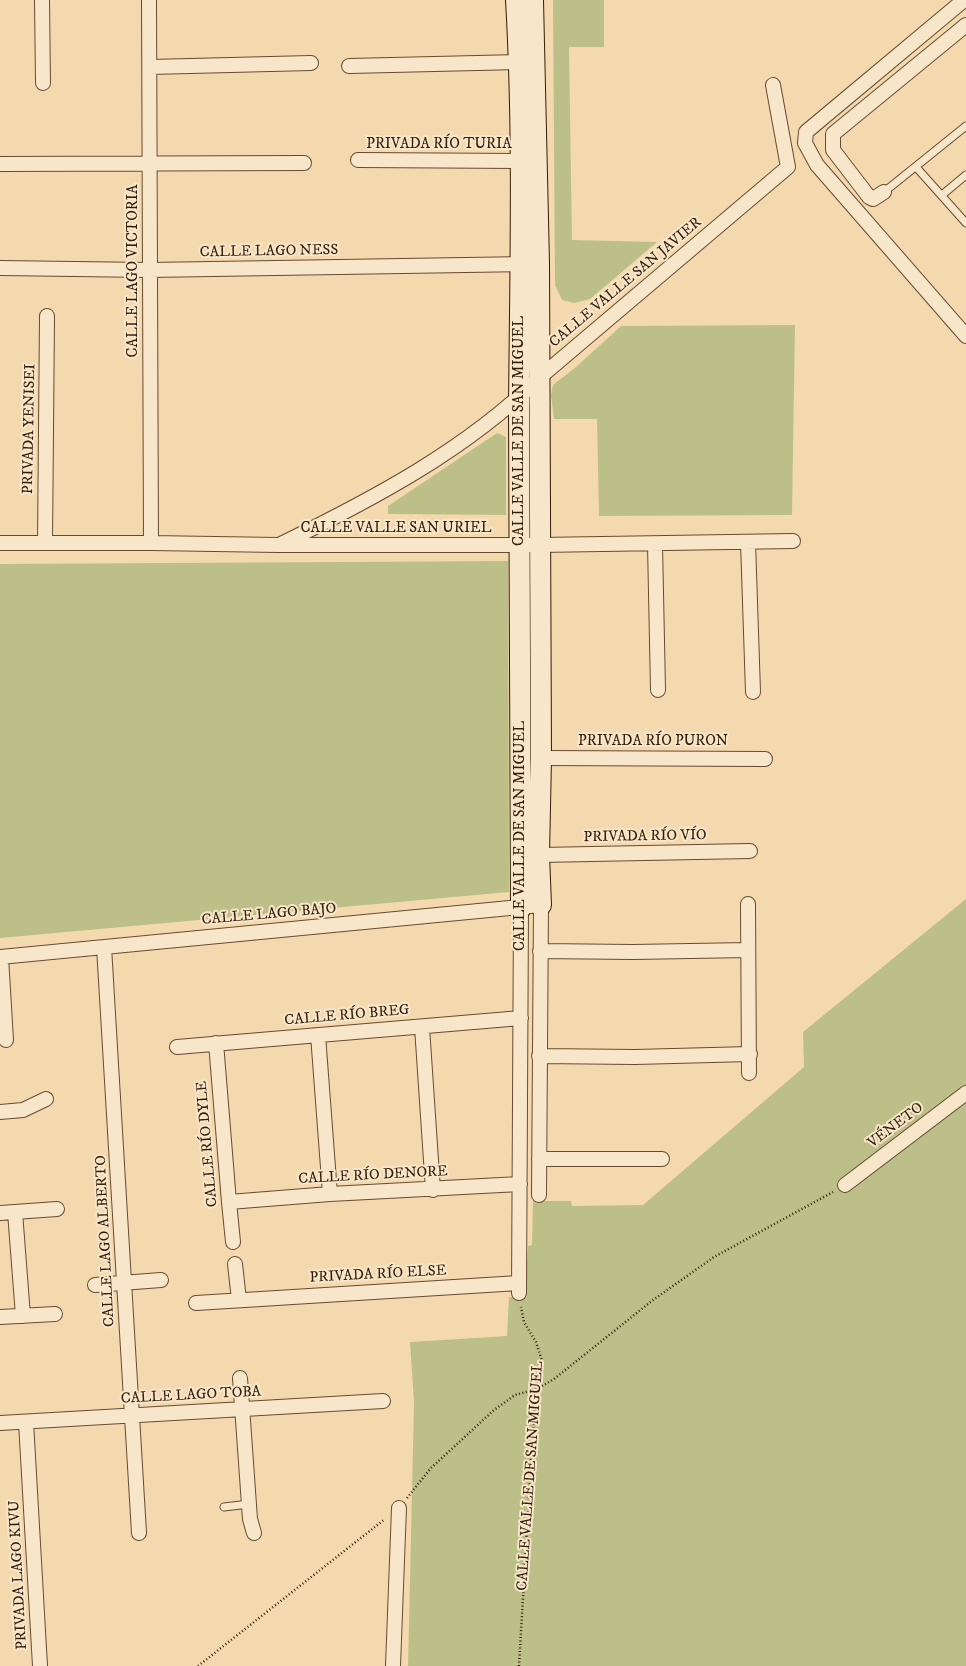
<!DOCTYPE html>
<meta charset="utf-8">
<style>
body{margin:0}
canvas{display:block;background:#f5d9ae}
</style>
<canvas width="966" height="1666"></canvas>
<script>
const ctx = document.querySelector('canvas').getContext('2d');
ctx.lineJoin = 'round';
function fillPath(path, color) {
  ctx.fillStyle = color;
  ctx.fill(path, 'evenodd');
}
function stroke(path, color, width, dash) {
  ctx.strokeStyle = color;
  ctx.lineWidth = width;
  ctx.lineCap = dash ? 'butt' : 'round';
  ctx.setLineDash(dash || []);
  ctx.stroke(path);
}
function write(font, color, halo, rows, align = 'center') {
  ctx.font = font + ' "IM FELL DW Pica",serif';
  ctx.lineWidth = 4;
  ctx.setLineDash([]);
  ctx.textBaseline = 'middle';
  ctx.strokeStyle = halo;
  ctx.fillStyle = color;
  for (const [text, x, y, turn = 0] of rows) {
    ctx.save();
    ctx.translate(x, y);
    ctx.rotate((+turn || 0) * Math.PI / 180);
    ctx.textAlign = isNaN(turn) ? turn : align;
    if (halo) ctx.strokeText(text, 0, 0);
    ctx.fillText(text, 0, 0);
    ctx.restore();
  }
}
fillPath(new Path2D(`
 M553,0H604V47H569L572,240L657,242L590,299L574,303L562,300L555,285Z
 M795,325L792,515L599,516L597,419H554L551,395L553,385L576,367L621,326Z
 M497,433L506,437V515L388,514V506Z
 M508,561L509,892L0,938V564Z
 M966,899V1666H408L414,1403L410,1342L507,1336L509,1297H525L528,1246L532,1245L533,1201H571L572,1206L643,1205L804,1067L803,1032Z`), '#bdbf89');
const lane = new Path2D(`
 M916,167L966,223
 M884,192L966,126
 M942,195L966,175
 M224,1507L249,1504`);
const street = new Path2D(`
 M42,0L43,83
 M149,0L151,543
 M964,0L806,132L805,143L817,165L966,336
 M349,66L520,62
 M150,67L311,63
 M358,160L521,161
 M0,164L304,163
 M884,192L873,199L869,197L833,150V134L966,25
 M0,268L149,270L529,264
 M748,542L753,692
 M0,543H151L278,545H539L793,541
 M45,543L47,316
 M281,544C373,499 466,450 539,378L788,167L773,85
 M655,544L658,690
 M541,758L765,759
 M539,855L750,851
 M748,904L749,1073
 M104,947L139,1533
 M540,951L633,952L748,950
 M0,957L541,905L539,1195
 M1,957L6,1040
 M422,1027L433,1190
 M318,1035L330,1194
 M216,1043L229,1202L233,1242
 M177,1047L521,1018
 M539,1056L635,1057L750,1054
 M0,1112L23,1110L46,1099
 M539,1159H662
 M845,1185L966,1093
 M229,1202L330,1194L520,1184
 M15,1212L23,1316
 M0,1213L57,1209
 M235,1264L239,1300
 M95,1285L161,1280
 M519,1293L521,908
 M196,1303L519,1283
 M0,1317L55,1314
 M240,1378L250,1519L254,1533
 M26,1422L40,1666
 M0,1423L383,1401
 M393,1666L399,1508`);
const secondary = new Path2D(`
 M516,0C524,137 520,274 519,411C519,576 520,742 521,908
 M533,0L539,263L541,758L539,855L541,905`);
stroke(lane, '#644c32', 9);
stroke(street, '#644c32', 16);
stroke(secondary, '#331d08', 22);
stroke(new Path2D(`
 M407,1498L431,1468L494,1410L515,1395L537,1389L554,1379L653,1300L714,1257L833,1192
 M198,1666L385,1519
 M519,1666L532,1444L537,1389L542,1361L536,1342L524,1322L521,1307`), '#331d08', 2.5, [1, 2.5]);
stroke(lane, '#f8e6ca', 7);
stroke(street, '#f8e6ca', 14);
stroke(secondary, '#f8e6ca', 20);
write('15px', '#331d08', '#f8e6ca', [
 ["PRIVADA RÍO TURIA",439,145],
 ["CALLE LAGO NESS",269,252,-1],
 ["CALLE LAGO VICTORIA",134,271,-90],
 ["CALLE VALLE SAN JAVIER",626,283,-40],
 ["PRIVADA YENISEI",30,429,-89],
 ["CALLE VALLE DE SAN MIGUEL",520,431,-90],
 ["CALLE VALLE SAN URIEL",396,529],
 ["PRIVADA RÍO PURON",653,742],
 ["CALLE VALLE DE SAN MIGUEL",521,836,-90],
 ["PRIVADA RÍO VÍO",645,837,-1],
 ["CALLE LAGO BAJO",269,915,-5],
 ["CALLE RÍO BREG",347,1016,-5],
 ["VÉNETO",896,1126,-37],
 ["CALLE RÍO DYLE",208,1144,-95],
 ["CALLE RÍO DENORE",373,1176,-3],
 ["CALLE LAGO ALBERTO",106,1241,-93],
 ["PRIVADA RÍO ELSE",378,1275,-3],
 ["CALLE LAGO TOBA",191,1396,-3],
 ["CALLE VALLE DE SAN MIGUEL",531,1476,-86],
 ["PRIVADA LAGO KIVU",19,1575,-93]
]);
</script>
